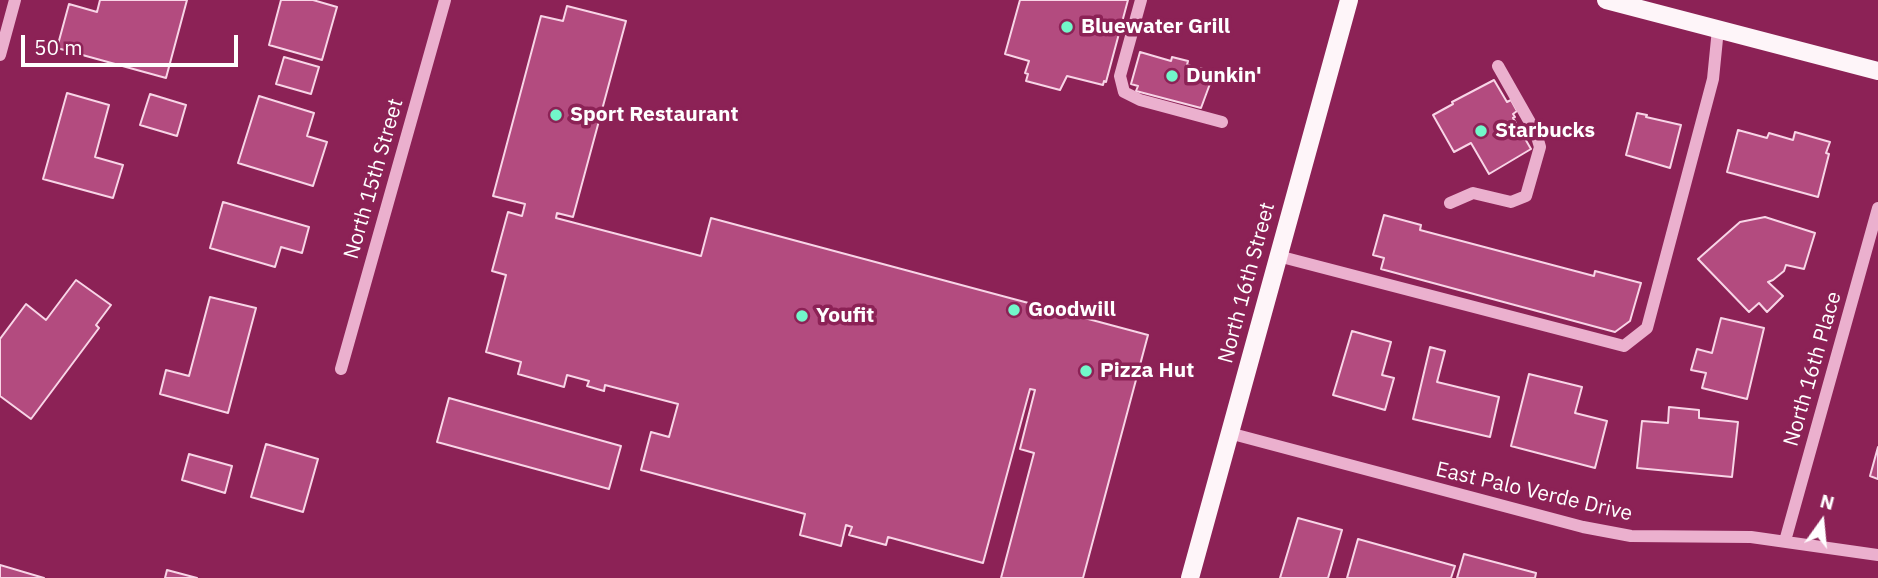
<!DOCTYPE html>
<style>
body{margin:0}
#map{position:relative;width:1878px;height:578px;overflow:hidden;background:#8c2256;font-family:"IBM Plex Sans",sans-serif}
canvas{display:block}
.north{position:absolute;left:1787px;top:487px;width:70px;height:70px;-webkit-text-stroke:5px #8c2256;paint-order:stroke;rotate:15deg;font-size:19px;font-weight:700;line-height:28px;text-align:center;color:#fff}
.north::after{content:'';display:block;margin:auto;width:24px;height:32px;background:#fff;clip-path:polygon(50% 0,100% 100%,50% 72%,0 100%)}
.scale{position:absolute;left:21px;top:35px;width:217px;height:32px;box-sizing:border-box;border:4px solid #fff;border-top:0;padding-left:9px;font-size:21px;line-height:24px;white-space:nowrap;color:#fff;-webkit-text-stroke:5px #8c2256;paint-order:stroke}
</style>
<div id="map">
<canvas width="1878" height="578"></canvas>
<div class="north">N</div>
<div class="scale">50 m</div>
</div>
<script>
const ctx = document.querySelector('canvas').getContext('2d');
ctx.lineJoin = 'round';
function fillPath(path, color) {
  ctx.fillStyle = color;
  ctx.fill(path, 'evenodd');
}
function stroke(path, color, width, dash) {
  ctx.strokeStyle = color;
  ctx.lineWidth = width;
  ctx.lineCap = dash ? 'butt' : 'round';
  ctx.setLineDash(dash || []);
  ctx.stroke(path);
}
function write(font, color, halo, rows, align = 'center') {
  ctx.font = font + ' "IBM Plex Sans",sans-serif';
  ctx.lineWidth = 7;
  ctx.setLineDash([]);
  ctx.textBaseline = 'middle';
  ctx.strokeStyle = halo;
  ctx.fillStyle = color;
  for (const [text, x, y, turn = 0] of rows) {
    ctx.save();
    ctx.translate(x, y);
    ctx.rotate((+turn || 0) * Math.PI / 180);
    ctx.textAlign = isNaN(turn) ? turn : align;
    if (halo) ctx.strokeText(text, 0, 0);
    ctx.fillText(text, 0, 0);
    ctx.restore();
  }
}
const building = new Path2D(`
 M100,0H187L166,78L57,48L69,4L97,12Z
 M281,0H313L337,7L322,60L269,45Z
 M1020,0H1128L1106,82L1104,81L1103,85L1067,76L1060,90L1026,81L1028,74L1025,73L1029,61L1005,54Z
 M567,6L626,21L573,217L557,213L556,218L701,256L711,218L1148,335L1083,578H1001L1034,453L1020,449L1035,390L1030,389L983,563L888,537L886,545L849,535L852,527L846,525L841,546L800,535L805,514L641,470L651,432L669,437L678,404L605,385L604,391L587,386L589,381L567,375L564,387L518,374L521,362L486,352L506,275L492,271L508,212L522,216L525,204L493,196L541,16L563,21Z
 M1140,52L1171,61L1172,57L1188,61L1187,65L1211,71L1208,81H1211L1201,108L1136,91L1138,86L1131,84Z
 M284,57L319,67L311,94L276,84Z
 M1494,80L1507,102L1511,100L1517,111L1513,114L1515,117L1513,118L1531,149L1489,174L1471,143L1454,152L1433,115L1453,104L1452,102Z
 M67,93L109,105L95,157L123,165L113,198L43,179Z
 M150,94L186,105L177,136L140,125Z
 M259,96L314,113L307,136L327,142L313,186L238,163Z
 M1637,113L1647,115L1646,117L1681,125L1670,168L1626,155Z
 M1738,130L1767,138L1769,133L1793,140L1795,132L1830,142L1826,153L1829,154L1818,197L1727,172Z
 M223,202L309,227L302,253L281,247L275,267L210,248Z
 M1384,215L1421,225L1420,230L1594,276L1595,271L1641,283L1630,321L1615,332L1381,269L1384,258L1373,255Z
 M1765,217L1815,233L1804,269L1786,265L1784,271L1773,280L1768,282L1783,296L1767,312L1759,303L1749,312L1698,259L1740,222Z
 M76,280L111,305L96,325L99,328L31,419L0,396V339L26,304L46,320Z
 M210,297L256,308L228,413L160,394L166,370L189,376Z
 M1721,318L1764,328L1747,399L1702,388L1706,373L1691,370L1697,349L1712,353Z
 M1352,331L1391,342L1382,375L1394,378L1385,410L1333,395Z
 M1430,347L1445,351L1437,382L1499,397L1490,437L1413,419Z
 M1529,374L1582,387L1575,413L1607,421L1595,468L1511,446Z
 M449,398L621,446L609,489L437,442Z
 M1669,407L1699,410V418L1738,422L1732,477L1637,468L1642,421L1668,423Z
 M266,444L318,459L303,512L251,497Z
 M1878,447V479L1870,476Z
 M189,454L232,466L225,493L182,480Z
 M1298,518L1342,530L1328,578H1280Z
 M1358,539L1455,566L1451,578H1347Z
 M1464,554L1536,573L1535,578H1457Z
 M0,565L44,578H0Z
 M167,570L197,578H165Z`);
fillPath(building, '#b34b7f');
stroke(building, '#f8d5e7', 2);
stroke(new Path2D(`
 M1141,0L1120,76L1124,92L1140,100L1222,122
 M0,55L15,0
 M1450,203L1473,193L1511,202L1526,196L1540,147L1536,133L1498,66
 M1278,256L1624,346L1647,328L1713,79L1718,29
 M341,369L445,0
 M1229,433L1583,527L1631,536L1751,537L1878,555
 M1785,541L1878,208`), '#ebb0ce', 12);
stroke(new Path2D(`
 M1606,0L1878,71
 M1190,578L1349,0`), '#fef5f9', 18);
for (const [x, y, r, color] of [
 [1067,27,7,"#72f7ca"],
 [1172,76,7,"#72f7ca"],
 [556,115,7,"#72f7ca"],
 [1481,131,7,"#72f7ca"],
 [1014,310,7,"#72f7ca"],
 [802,316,7,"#72f7ca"],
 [1086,371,7,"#72f7ca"]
]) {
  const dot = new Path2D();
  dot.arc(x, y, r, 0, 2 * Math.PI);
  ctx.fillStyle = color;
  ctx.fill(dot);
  stroke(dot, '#8c2256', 2.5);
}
write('bold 21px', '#fff', '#8c2256', [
 ["Bluewater Grill",1081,27],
 ["Dunkin'",1186,76],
 ["Sport Restaurant",570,115],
 ["Starbucks",1495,131],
 ["Goodwill",1028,310],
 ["Youfit",816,316],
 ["Pizza Hut",1100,371]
], 'left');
write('21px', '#fff', '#8c2256', [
 ["North 15th Street",374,179,-74],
 ["North 16th Street",1247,283,-75],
 ["North 16th Place",1813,369,-74],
 ["East Palo Verde Drive",1534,492,13]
]);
</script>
